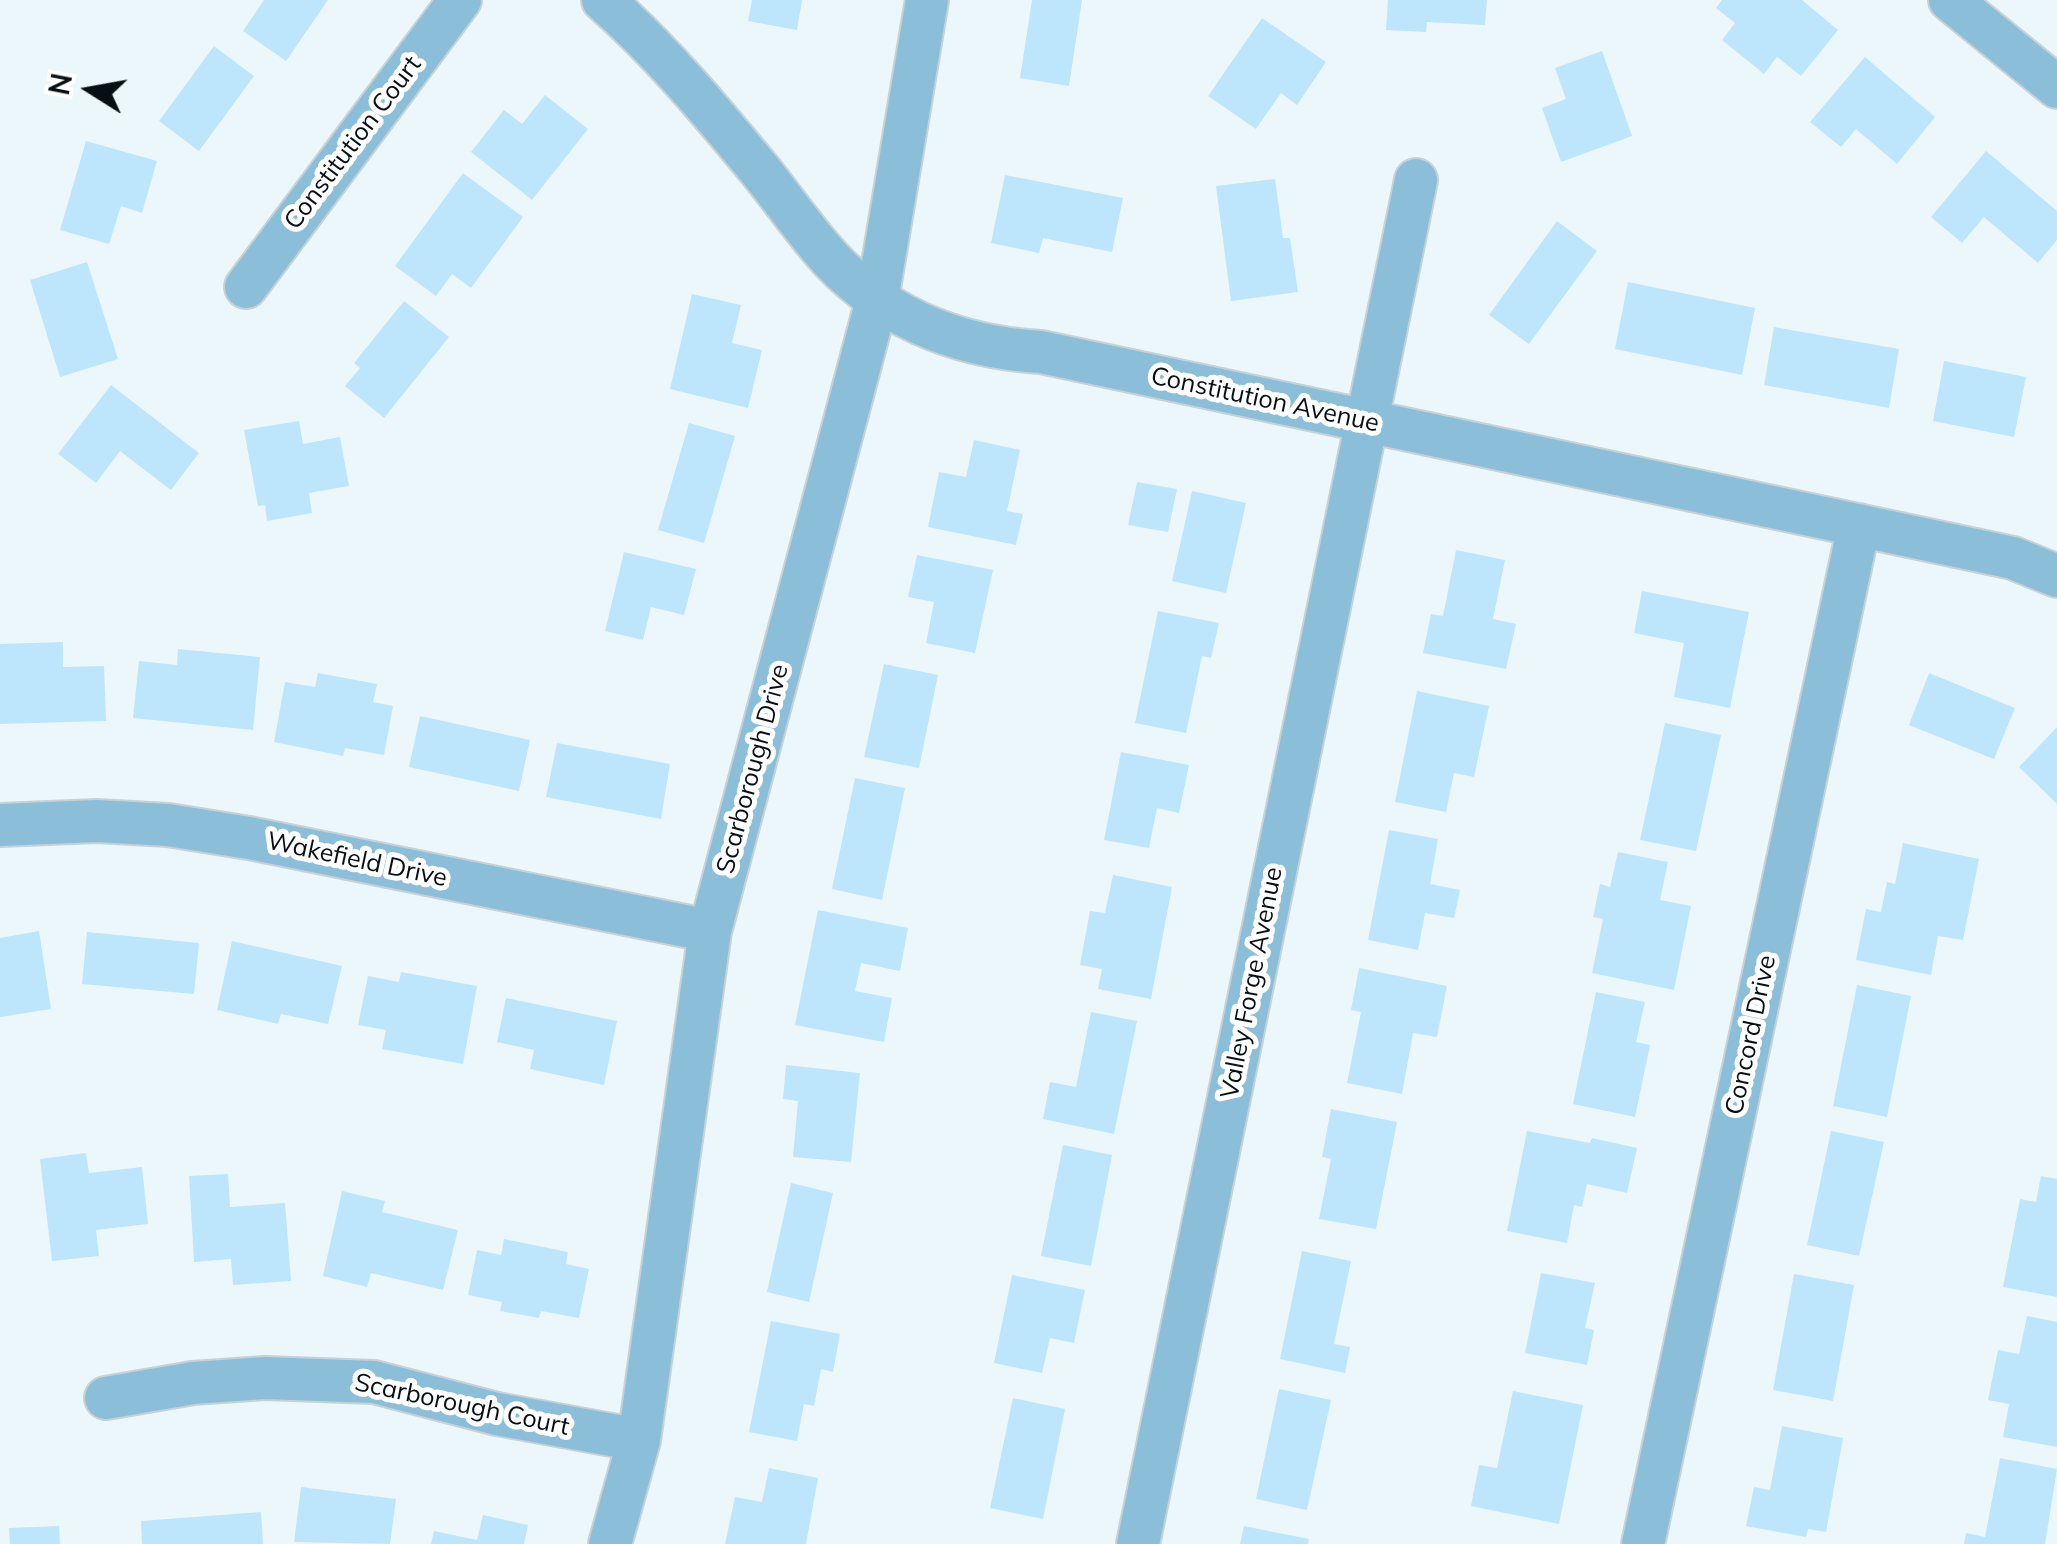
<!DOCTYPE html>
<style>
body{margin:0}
#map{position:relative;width:2057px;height:1544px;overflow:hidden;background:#ecf7fc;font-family:Mulish,sans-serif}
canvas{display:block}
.north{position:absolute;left:40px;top:40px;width:100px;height:100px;-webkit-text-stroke:8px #fff;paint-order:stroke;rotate:281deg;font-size:28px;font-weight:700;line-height:40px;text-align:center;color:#060f13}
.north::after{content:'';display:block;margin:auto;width:35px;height:45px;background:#060f13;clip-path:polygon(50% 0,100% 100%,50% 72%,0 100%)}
</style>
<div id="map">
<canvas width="2057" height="1544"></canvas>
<div class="north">N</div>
</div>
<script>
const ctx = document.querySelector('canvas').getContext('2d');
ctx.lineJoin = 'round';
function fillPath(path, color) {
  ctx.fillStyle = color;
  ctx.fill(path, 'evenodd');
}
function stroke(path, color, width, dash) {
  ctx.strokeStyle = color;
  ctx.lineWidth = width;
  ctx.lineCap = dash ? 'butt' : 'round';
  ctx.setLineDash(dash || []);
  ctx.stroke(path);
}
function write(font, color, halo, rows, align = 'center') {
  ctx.font = font + ' Mulish,sans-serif';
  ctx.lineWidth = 10;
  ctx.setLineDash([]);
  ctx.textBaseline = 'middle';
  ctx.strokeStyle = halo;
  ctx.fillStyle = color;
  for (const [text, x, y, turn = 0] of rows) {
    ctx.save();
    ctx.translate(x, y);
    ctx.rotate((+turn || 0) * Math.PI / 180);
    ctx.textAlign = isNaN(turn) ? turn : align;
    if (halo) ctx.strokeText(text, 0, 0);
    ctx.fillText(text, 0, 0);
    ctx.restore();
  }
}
fillPath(new Path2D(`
 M264,0H328L286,61L243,31Z
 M752,0H802L797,30L748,21Z
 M1032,0H1082L1069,86L1020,78Z
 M1388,0H1487L1485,25L1427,22L1426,32L1386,30Z
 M1722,0H1802L1838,30L1801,76L1777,57L1764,74L1722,40L1735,23L1716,8Z
 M1262,18L1326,62L1297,105L1281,93L1256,129L1208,96Z
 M214,46L254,76L199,151L159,121Z
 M1602,51L1632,136L1561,162L1542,108L1566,99L1555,68Z
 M1865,57L1935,117L1897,164L1856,129L1841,147L1810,122Z
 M545,95L588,129L532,200L471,152L504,110L522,124Z
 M86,141L157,161L142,213L121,206L109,244L60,230Z
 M1986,151L2057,211V240L2038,263L1984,217L1962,243L1931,217Z
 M463,173L523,217L471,288L452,274L436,296L395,266Z
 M1005,175L1123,198L1112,252L1043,238L1039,253L991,243Z
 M1275,179L1283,238H1290L1298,292L1231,301L1216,186Z
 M1557,221L1597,251L1529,344L1489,315Z
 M87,262L118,359L60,377L30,280Z
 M1628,282L1755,308L1742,375L1615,349Z
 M692,294L741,305L732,343L762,350L748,408L670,389Z
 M404,301L449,337L384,418L345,386L360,368L354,363Z
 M1774,327L1899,349L1889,408L1764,385Z
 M1944,361L2026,377L2014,437L1933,421Z
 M111,385L199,453L171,490L120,451L96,483L58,454Z
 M299,421L303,444L340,437L349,486L309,493L312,513L267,521L265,505L258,506L244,430Z
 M689,423L735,436L704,543L658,530Z
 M974,440L1020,450L1007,511L1023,514L1016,545L928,527L939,472L966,477Z
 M1137,482L1177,489L1168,532L1128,525Z
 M1192,491L1246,503L1226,593L1172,581Z
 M1456,550L1505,560L1493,619L1516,624L1506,669L1423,653L1431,614L1443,616Z
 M624,552L696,569L684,615L651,607L643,640L605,631Z
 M917,555L993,570L975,653L926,643L934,602L908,597Z
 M1642,591L1749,612L1730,708L1674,697L1684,643L1634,633Z
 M1158,611L1219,623L1211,658L1202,656L1186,733L1135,723Z
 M63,642V667L104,666L106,721L0,724V644Z
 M178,649L260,657L253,730L133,718L139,661L177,665Z
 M884,664L938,675L919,768L864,757Z
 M318,673L377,684L373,702L393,706L384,755L345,748L343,756L274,742L285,682L315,687Z
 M1929,673L2015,708L1994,759L1909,725Z
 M1417,691L1489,706L1474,777L1454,773L1446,812L1395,802Z
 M420,716L530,740L519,791L409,767Z
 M1665,723L1721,735L1696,851L1640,840Z
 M2057,727V804L2019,767Z
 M557,743L670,764L661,819L546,797Z
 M1121,752L1189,765L1179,813L1157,808L1149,848L1104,840Z
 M855,778L905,788L882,900L832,889Z
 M1389,830L1438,839L1430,884L1460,890L1454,918L1425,913L1418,950L1368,940Z
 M1903,843L1979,859L1963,940L1938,936L1931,975L1856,960L1866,909L1881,912L1887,882L1895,884Z
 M1618,852L1668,862L1660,900L1691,906L1674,990L1592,973L1603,919L1593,917L1600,884L1610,887Z
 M1113,875L1172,887L1151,999L1098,989L1102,969L1080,965L1090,911L1105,913Z
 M818,910L908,928L900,971L861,963L855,991L892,998L884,1042L795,1025Z
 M39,931L51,1009L0,1017V938Z
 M87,932L199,943L194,994L82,984Z
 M232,941L342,966L328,1024L281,1014L278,1024L217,1010Z
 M1359,968L1447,986L1437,1037L1413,1033L1402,1094L1347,1083L1361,1012L1351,1010Z
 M401,972L477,986L463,1064L382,1049L386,1030L358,1025L368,976L399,982Z
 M1857,985L1911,996L1887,1117L1833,1106Z
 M1596,992L1645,1002L1636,1042L1650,1045L1635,1117L1573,1104Z
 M506,998L617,1021L604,1085L530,1069L534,1050L497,1042Z
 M1091,1012L1137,1021L1114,1134L1043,1119L1050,1082L1076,1087Z
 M786,1065L860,1073L851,1162L793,1157L798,1101L783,1099Z
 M1331,1109L1397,1122L1376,1229L1319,1219L1331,1159L1322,1157Z
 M1527,1131L1590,1143L1592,1138L1637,1148L1627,1193L1587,1184L1582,1207L1574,1205L1567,1243L1507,1231Z
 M1831,1131L1884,1142L1859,1256L1807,1245Z
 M1063,1145L1112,1155L1091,1266L1041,1256Z
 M86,1153L89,1173L142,1167L148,1224L96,1230L99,1256L52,1261L40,1159Z
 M228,1174L230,1207L285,1203L291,1281L233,1285L231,1259L194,1262L189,1176Z
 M2041,1176L2057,1179V1297L2003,1287L2020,1199L2036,1202Z
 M791,1183L833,1193L809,1302L767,1292Z
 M342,1191L385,1201L382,1212L458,1230L443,1290L371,1273L367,1287L323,1276Z
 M504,1239L568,1252L566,1264L589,1269L579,1318L541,1311L539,1318L500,1311L502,1302L468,1295L477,1250L501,1255Z
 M1302,1251L1351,1261L1334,1344L1350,1347L1345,1373L1280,1359Z
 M1541,1273L1595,1283L1585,1328L1594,1330L1587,1365L1525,1353Z
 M1794,1274L1854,1285L1833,1401L1773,1390Z
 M1012,1275L1085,1290L1074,1343L1050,1338L1042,1373L994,1363Z
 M2027,1316L2057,1322V1447L2003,1437L2009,1404L1988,1400L1998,1350L2019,1354Z
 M771,1321L840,1334L833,1372L821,1369L814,1406L804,1404L797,1441L749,1432Z
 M1279,1389L1331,1400L1307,1510L1256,1499Z
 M1513,1391L1583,1405L1559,1524L1471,1506L1479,1465L1497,1468Z
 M1013,1398L1065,1409L1043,1519L990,1508Z
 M1782,1426L1843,1438L1826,1532L1808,1529L1806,1537L1746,1526L1754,1487L1770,1490Z
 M2000,1458L2057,1469L2045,1544H1964L1966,1533L1985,1537Z
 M769,1468L818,1478L806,1544H725L735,1497L762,1502Z
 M301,1487L396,1499L390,1544L294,1542Z
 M261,1512L263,1544H142L141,1521Z
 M483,1515L528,1525L524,1544H431L434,1531L477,1540Z
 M59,1526L60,1544H10L9,1528Z
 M1244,1526L1309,1539L1308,1544H1240Z`), '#bde6fc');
const minor = new Path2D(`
 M603,0C661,51 710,110 759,169C780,195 799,222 820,247C877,315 955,347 1041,352L2013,558L2057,576
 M1950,0L2057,87
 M246,287L460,0
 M0,825L97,821L168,825L249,838L710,931
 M106,1398L193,1383L265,1378L374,1382L497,1414L639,1440
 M610,1544L639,1440L710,931L877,300L927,0
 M1138,1544L1416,180
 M1643,1544L1859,525`);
stroke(minor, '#c7d2d7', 46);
stroke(minor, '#8bbfd9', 42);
write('25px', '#060f13', '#fff', [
 ["Constitution Court",353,143,-53],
 ["Constitution Avenue",1265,400,12],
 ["Scarborough Drive",753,769,-75],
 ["Wakefield Drive",357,860,12],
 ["Valley Forge Avenue",1252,983,-79],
 ["Concord Drive",1751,1035,-78],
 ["Scarborough Court",462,1405,12]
]);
</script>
